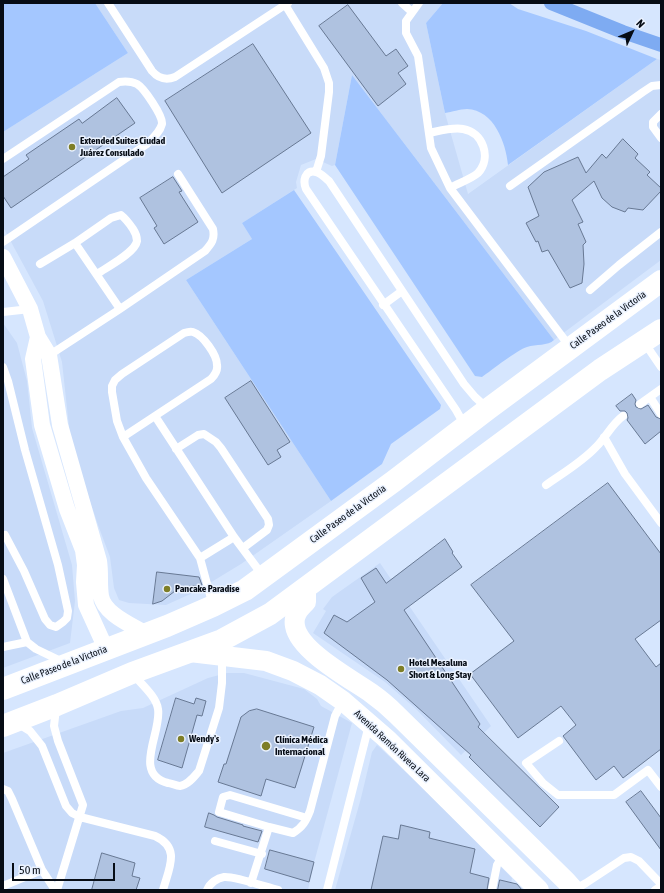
<!DOCTYPE html>
<meta charset="utf-8">
<style>
body{margin:0}
#map{position:relative;width:664px;height:893px;overflow:hidden;background:#d6e6fe;font-family:"Asap Condensed",sans-serif}
canvas{display:block}
.frame{position:absolute;inset:0;border:4px solid #060c15;pointer-events:none}
.north{position:absolute;left:612px;top:12px;width:40px;height:40px;-webkit-text-stroke:3px #eaf2ff;paint-order:stroke;rotate:46deg;font-size:11px;font-weight:700;line-height:16px;text-align:center;color:#060c15}
.north::after{content:'';display:block;margin:auto;width:14px;height:18px;background:#060c15;clip-path:polygon(50% 0,100% 100%,50% 72%,0 100%)}
.scale{position:absolute;left:12px;top:863px;width:103px;height:18px;box-sizing:border-box;border:2px solid #060c15;border-top:0;padding-left:5px;font-size:12px;line-height:14px;white-space:nowrap;color:#060c15;-webkit-text-stroke:3px #eaf2ff;paint-order:stroke}
</style>
<div id="map">
<canvas width="664" height="893"></canvas>
<div class="frame"></div>
<div class="north">N</div>
<div class="scale">50 m</div>
</div>
<script>
const ctx = document.querySelector('canvas').getContext('2d');
ctx.lineJoin = 'round';
function fillPath(path, color) {
  ctx.fillStyle = color;
  ctx.fill(path, 'evenodd');
}
function stroke(path, color, width, dash) {
  ctx.strokeStyle = color;
  ctx.lineWidth = width;
  ctx.lineCap = dash ? 'butt' : 'round';
  ctx.setLineDash(dash || []);
  ctx.stroke(path);
}
function write(font, color, halo, rows, align = 'center') {
  ctx.font = font + ' "Asap Condensed",sans-serif';
  ctx.lineWidth = 3;
  ctx.setLineDash([]);
  ctx.textBaseline = 'middle';
  ctx.strokeStyle = halo;
  ctx.fillStyle = color;
  for (const [text, x, y, turn = 0] of rows) {
    ctx.save();
    ctx.translate(x, y);
    ctx.rotate((+turn || 0) * Math.PI / 180);
    ctx.textAlign = isNaN(turn) ? turn : align;
    if (halo) ctx.strokeText(text, 0, 0);
    ctx.fillText(text, 0, 0);
    ctx.restore();
  }
}
fillPath(new Path2D(`
 M95,3H443L426,23L445,113L468,194L657,59L661,60V260L554,340L352,75L335,165L332,166L316,159L301,165L296,182L297,188L242,223L252,239L186,280L331,501L241,564L195,592L166,605L129,603L119,600L114,588L110,557L98,525L71,445L62,362L43,301L3,227V132L128,53Z
 M3,323L17,343L27,381L32,428L72,565L75,601L70,643L3,668Z
 M380,563L491,726L461,755L416,709L385,682L313,633L326,611L323,609L332,597Z
 M227,673H244L304,689L317,699L321,706L352,723L315,859L308,890H3V753L121,711L143,708L208,678Z
 M377,745L421,786L512,878L510,890H335L361,798L372,752Z`), '#c8dbf9');
fillPath(new Path2D(`
 M3,3H95L128,53L3,132Z
 M443,3H509L518,9L586,31L657,59L508,165C506,143 494,110 467,109C460,109 452,112 445,113L426,23Z
 M352,75L554,340C548,346 536,344 527,347C517,350 492,370 482,377L475,376L335,165Z
 M294,190L441,405L440,409L391,444L382,464L331,501L186,280L252,239L242,223Z`), '#a4c7ff');
stroke(new Path2D(`
 M551,3L623,32L661,45`), '#7eabf2', 14);
const building = new Path2D(`
 M348,5L386,56L396,49L408,66L398,73L406,84L378,106L319,26Z
 M253,44L311,133L222,193L165,101Z
 M117,98L135,123L11,208L3,196V177L29,159L26,155L79,119L82,123Z
 M623,139L638,154L635,158L650,172L647,175L661,188V191L643,210L628,208L625,212L612,207L602,198L594,181L572,200L583,222L578,224L586,242L583,245L584,264L582,283L570,288L548,250L542,252L538,241L536,242L526,223L539,216L528,187L544,172L578,157L586,173L602,154L606,158Z
 M173,177L182,191L179,192L198,222L164,244L154,228L157,226L140,198Z
 M251,381L290,442L277,450L281,457L268,465L225,398Z
 M632,394L636,400L635,404L636,407L641,409L648,405L656,417L661,419V431L645,444L627,420L628,418L627,413L625,411H620L616,406Z
 M608,483L661,554V620L635,639L656,667L661,663V749L623,778L614,766L596,780L563,736L576,725L561,706L518,738L470,674L514,641L471,585Z
 M445,539L453,552L452,553L462,567L404,610L480,724L478,727L559,807L540,827L469,757L471,755L387,680L324,633L334,615L347,622L375,602L361,578L376,568L386,583Z
 M157,572L199,577L202,585L184,587L175,591L162,601L153,604Z
 M176,698L194,704L196,698L206,701L202,716L197,715L182,768L158,760Z
 M257,709L314,727L295,788L266,779L261,796L218,782L224,764H226L241,717L249,711Z
 M641,791L661,818V850L626,802Z
 M209,813L214,815L217,817L243,825V826L262,831L258,842L205,827Z
 M401,825L430,832L429,838L475,849L470,873L489,878L487,890H371L383,836L398,839Z
 M270,850L314,862L309,882L265,869Z
 M102,853L135,863L132,876L140,878L136,890H92Z
 M500,880L517,884L522,890H498Z`);
fillPath(building, '#afc2e0');
stroke(building, '#687994', 1);
stroke(new Path2D(`
 M108,3L152,71C158,78 165,81 175,77L288,3
 M284,3L324,68L329,83V92L321,156L316,172
 M402,3L412,12
 M419,3L406,21V33L418,56L431,148L450,188L570,347
 M661,114L653,122V127L661,138
 M429,133C439,131 453,127 463,129C483,132 492,158 478,173C471,179 459,183 450,188
 M3,159L119,82C126,81 131,81 137,84C144,88 163,116 162,124C160,132 153,138 147,144L3,242
 M510,186L643,92L652,86L661,85
 M75,243L120,309
 M40,264L75,243L111,218L121,215C126,219 129,223 133,229C135,232 137,237 137,241C135,253 107,267 97,274
 M590,290L619,265L661,232
 M383,305L402,291
 M3,312L30,309
 M644,342L661,367
 M48,356L120,309L205,251C212,243 215,239 213,229L178,174
 M3,367L8,381L25,450L58,565L68,611L67,618L63,622L56,627L50,625L45,619L24,571L5,535L3,536
 M650,397L661,414
 M640,404L661,389
 M155,416L234,537L263,576
 M465,426L456,410L306,189C303,182 304,169 316,172C321,173 325,178 329,181L464,384L475,397L487,408
 M123,437L211,379C215,375 218,371 217,365C217,355 203,335 193,332C190,331 187,332 184,333L122,374L115,380L112,386V392L117,421L123,437L146,478L200,558L213,606
 M604,437L625,474L661,523
 M176,449L198,435L204,434L216,442L221,448L268,519L269,525L267,530L243,548
 M546,485C563,473 582,462 596,447C606,437 612,424 623,416
 M200,558L234,537
 M3,579L27,642L36,649L63,662
 M3,647L27,642
 M133,674C141,684 156,696 158,709C162,732 132,774 168,783C171,783 176,786 180,786C188,785 194,777 199,771L219,708L222,683V656
 M56,708L54,726L58,741L83,805L57,890
 M17,723L30,731L42,746L66,806L72,813L80,817L155,836C181,848 169,868 163,890
 M559,741L526,763L543,783L558,795H614L648,770L661,787
 M3,789L8,791L12,799L42,870L55,890
 M307,818L230,795L223,797L219,812L269,827L293,833C303,827 306,821 310,811L335,716L343,701
 M215,841L262,854
 M251,883L269,827
 M3,886L42,870
 M207,890C210,883 217,878 224,877C235,876 266,887 278,890
 M327,890L369,725
 M492,890L497,865L503,855
 M574,890L586,883L624,858L631,857L639,861L661,884
 M655,890L661,886`), '#fff', 8);
stroke(new Path2D(`
 M3,257L30,309L38,337L49,355L60,425L99,561C101,573 99,584 101,596C104,614 132,625 146,634
 M38,337L33,359L42,425L67,509L83,550L85,565L84,582L86,605L106,649`), '#fff', 16);
stroke(new Path2D(`
 M306,588V602C299,609 293,615 295,626C299,651 351,679 371,693C381,700 389,707 397,715L566,881L574,890
 M190,652L266,661L293,671L320,685L343,701L388,740L539,890`), '#fff', 20);
stroke(new Path2D(`
 M3,689L167,626L213,606L245,590L394,481L488,409L661,281
 M3,726L57,705L132,673L222,640L270,614L600,370L661,330`), '#fff', 22);
for (const [x, y, r, color] of [
 [72,147,4,"#7e7e27"],
 [167,589,4,"#7e7e27"],
 [401,669,4,"#7e7e27"],
 [181,739,4,"#7e7e27"],
 [266,746,5,"#7e7e27"]
]) {
  const dot = new Path2D();
  dot.arc(x, y, r, 0, 2 * Math.PI);
  ctx.fillStyle = color;
  ctx.fill(dot);
  stroke(dot, '#eaf2ff', 1.5);
}
write('bold 10px', '#060c15', '#eaf2ff', [
 ["Extended Suites Ciudad",80,141],
 ["Juárez Consulado",80,153],
 ["Pancake Paradise",175,589],
 ["Hotel Mesaluna",409,663],
 ["Short & Long Stay",409,675],
 ["Wendy's",189,739],
 ["Clínica Médica",275,740],
 ["Internacional",275,752]
], 'left');
write('10px', '#060c15', '#eaf2ff', [
 ["Calle Paseo de la Victoria",608,320,-36],
 ["Calle Paseo de la Victoria",348,514,-36],
 ["Calle Paseo de la Victoria",64,665,-21],
 ["Avenida Ramón Rivera Lara",392,746,43]
]);
</script>
